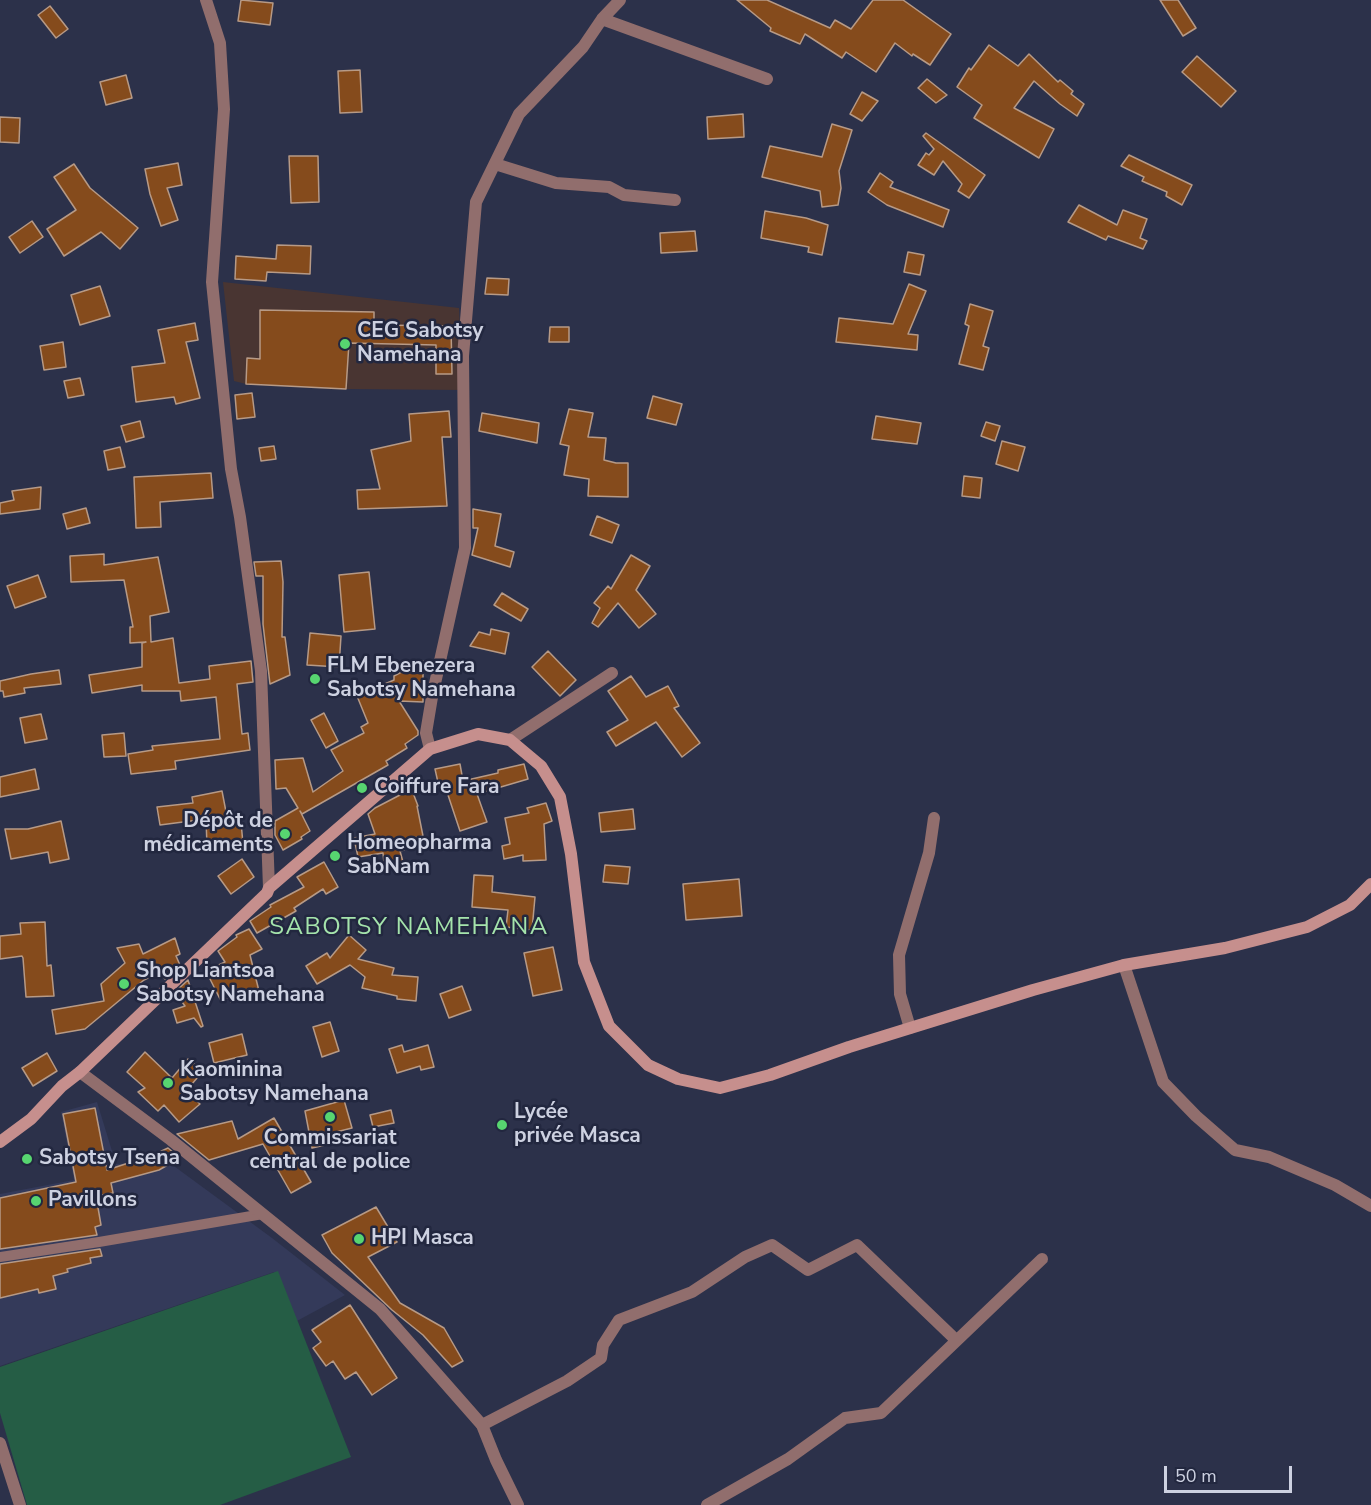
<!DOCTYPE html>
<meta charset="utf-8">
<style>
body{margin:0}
#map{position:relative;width:1371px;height:1505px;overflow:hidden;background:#2c314a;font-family:"Nunito Sans",sans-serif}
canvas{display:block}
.scale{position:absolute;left:1164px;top:1466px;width:128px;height:27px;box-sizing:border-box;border:3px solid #cdd1e1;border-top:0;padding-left:8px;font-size:18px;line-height:21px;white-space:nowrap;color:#cdd1e1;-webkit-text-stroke:4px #22273f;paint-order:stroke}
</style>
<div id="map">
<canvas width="1371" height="1505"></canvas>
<div class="scale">50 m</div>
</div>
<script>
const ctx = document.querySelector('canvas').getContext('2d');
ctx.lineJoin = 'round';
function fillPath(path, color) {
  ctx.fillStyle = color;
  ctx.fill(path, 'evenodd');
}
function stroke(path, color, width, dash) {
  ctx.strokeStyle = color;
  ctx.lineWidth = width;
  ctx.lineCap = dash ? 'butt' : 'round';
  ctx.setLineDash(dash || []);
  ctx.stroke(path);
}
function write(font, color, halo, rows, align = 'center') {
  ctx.font = font + ' "Nunito Sans",sans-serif';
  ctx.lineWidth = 5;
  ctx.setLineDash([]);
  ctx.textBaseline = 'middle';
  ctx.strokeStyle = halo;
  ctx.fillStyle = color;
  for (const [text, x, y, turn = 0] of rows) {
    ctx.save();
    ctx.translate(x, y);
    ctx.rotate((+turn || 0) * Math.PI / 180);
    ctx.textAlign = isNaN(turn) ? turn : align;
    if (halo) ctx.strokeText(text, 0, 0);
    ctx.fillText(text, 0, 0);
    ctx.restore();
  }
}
fillPath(new Path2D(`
 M97,1102L116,1164L167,1161L272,1238L345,1295L295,1322L274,1272L0,1366V1194L74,1180L61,1112Z`), '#343a5a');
fillPath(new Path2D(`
 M223,282L459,308L463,390L346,389L246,384L234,381Z`), '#493532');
fillPath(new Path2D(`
 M278,1271L351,1457L220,1505H27L0,1413V1367Z`), '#255d45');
const building = new Path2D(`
 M241,0L273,3L270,25L238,21Z
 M737,0H767L830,28L835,20L851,29L873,0H903L951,34L930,65L913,54L912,56L895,43L876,72L846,52L842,58L805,34L800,44L770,31L771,28Z
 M1160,0H1178L1196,28L1183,36Z
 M50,6L68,29L56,38L38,15Z
 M989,45L1018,66L1029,54L1058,82L1060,80L1073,91L1071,94L1084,104L1077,116L1060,104L1034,81L1014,108L1054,129L1039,158L974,118L982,105L957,87L969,68L971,70Z
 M1197,56L1236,91L1221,107L1182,72Z
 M360,70L362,112L340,113L338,71Z
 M126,75L132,98L106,105L100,82Z
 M927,79L947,95L936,103L918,88Z
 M862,92L878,101L862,121L850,114Z
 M743,114L744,137L708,139L707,117Z
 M0,117L20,118L19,143L0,142Z
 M832,124L852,130L839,171L841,188L838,205L822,207L820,191L762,177L770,146L822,157Z
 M926,133L985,175L969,198L958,191L962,184L943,161L934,175L918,165L926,153L929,155L934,149L923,136Z
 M1129,155L1192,185L1182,205L1166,196L1167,192L1142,181L1144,177L1121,166Z
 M289,156H318L319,202L291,203Z
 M178,163L182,185L167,188L178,220L161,226L150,194L145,169Z
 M74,164L90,188L138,228L120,249L101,232L64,256L47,229L76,210L54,177Z
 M880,173L893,182L890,187L949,210L943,227L887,205L868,192Z
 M1079,205L1117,225L1123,210L1147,219L1140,238L1147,241L1143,249L1108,236L1106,240L1068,222Z
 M765,211L806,218L828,225L822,255L808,252L809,247L761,238Z
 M32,221L43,237L20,253L9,237Z
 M695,231L697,251L661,253L660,233Z
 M277,245L311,246L310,274L267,272L266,281L235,279L236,256L276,259Z
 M908,252L924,255L920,275L904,272Z
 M487,278L509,279L508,295L485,294Z
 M909,284L926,291L908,334L918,335L917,350L836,342L839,318L893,324Z
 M100,286L110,316L80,325L71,295Z
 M970,304L993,311L983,346L989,348L983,370L959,364L969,326L965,324Z
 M260,310L374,312V325L451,326L452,374H436V345L349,343L346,389L246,384L247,358L260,359Z
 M195,323L198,340L186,342L200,398L176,404L174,397L136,402L132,367L165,363L158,330Z
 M550,327H569V342H549Z
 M63,342L66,367L44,370L40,346Z
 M80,378L84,395L68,398L64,381Z
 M252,393L255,417L237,419L235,395Z
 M653,396L682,404L676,425L647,418Z
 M569,409L593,413L588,437L606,438L604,460L616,463H628V497L588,496L589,479L564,475L569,446L560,444Z
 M449,411L451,437H442L447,506L358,509L357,490L380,489L371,450L411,441L409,414Z
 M482,413L539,423L537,443L479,431Z
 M876,416L921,423L917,444L872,439Z
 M140,421L144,437L126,442L121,426Z
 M986,422L1000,426L995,441L981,436Z
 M1002,441L1025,447L1018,471L996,464Z
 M274,446L276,459L261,461L259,448Z
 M120,447L125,467L108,470L104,451Z
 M211,473L213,498L160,502L161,527L136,528L134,477Z
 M964,476L982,478L980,498L962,496Z
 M41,487L40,509L0,514V503L14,500L12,491Z
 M86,508L90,523L67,529L63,514Z
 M473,509L501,514L495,546L514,552L510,567L472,555L478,528H473Z
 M597,516L619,525L612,543L590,535Z
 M104,554V565L158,557L169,612L150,616L151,642L173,638L179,683L210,679L209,666L251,661L253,682L237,684L242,734L248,733L250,750L175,761L176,769L131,774L128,754L153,750L152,746L220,739L216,697L181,701L180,691H142V685L92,693L89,675L142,667V643L146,642L130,643V627H133L124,580L71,582L70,556Z
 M631,555L650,566L636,590L656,614L639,628L618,603L598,627L592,623L600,608L594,603L608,586L611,589Z
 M281,561L283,582L282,637H285L290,675L270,684L263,624V576H256L254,562Z
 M369,572L375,629L344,632L339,575Z
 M38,575L46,597L15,608L7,586Z
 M502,593L528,609L521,621L494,605Z
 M491,629L509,633L505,654L470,646L479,632L490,635Z
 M310,633L341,636L339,667L307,665Z
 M548,651L576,680L560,696L532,667Z
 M423,661V702L399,701L418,731V735L405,744L407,748L386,761L388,765L302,814L300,811L310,831L301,837L302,839L283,850L275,835V821L298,808L286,788L276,789L275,760L303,758L313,792L343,771L331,750L364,733L361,727L368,723L357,696L394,680V676L409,668L407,663H419Z
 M59,670L61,684L24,688L25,693L4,697L3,691H0V681L31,674Z
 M631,676L646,697L668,686L679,706L674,708L700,743L682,757L656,722L616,746L607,732L628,720L608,691Z
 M324,713L338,741L326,748L311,720Z
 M41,714L47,739L25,743L20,718Z
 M124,733L126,756L104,757L102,735Z
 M460,764L463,781L498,773V770L524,764L528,779L477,794L487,822L460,831L445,786L439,787L435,769Z
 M35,769L39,789L0,797V777Z
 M410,785L418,806H417L423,836L404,840V850L400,851L403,862L384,863L383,853L358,857L354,838L375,834L368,814L375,808L400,795L398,790Z
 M222,791L228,822H241L243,844L207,846L206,819L160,825L157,807L193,803L192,797Z
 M546,803L552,821L544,824L546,860L523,861V855L504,859L502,846L510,844L505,818L529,813L527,808Z
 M633,809L635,829L601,832L599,813Z
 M61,821L69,859L50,863L48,852L11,859L5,829H28Z
 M242,859L254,877L231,894L218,876Z
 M324,862L338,887L326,894L323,889L294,908L296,911L257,933L250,921L271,907L270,905L304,887L297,877Z
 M605,865L630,867L628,884L603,882Z
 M474,875L493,876L492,892L535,897L532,930L506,927L508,910L472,907Z
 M739,879L742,916L686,920L683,884Z
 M45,922L47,966L51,965L54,996L26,997L23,958L22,956L0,959V936L21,934L20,923Z
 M249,929L262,949L250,955L260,995L231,1002L230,996L221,1001L206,971L225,962L218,951L237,937L236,935Z
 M349,935L366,950L358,959L394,968L392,975L418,977L416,1001L397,999V996L362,988L365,977L350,965L317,984L306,966L327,953L330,958Z
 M175,938L180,954L176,956L180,965L165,979L160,972L144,980L85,1029L56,1034L52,1010L104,1001L101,984L125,963L117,948L139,944L143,954Z
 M553,947L562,990L533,996L524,953Z
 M188,980L203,1026L201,1027L194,1018L177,1023L173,1010L185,1006L175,992Z
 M462,986L471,1010L449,1018L440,994Z
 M330,1022L339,1051L322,1057L313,1027Z
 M242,1034L247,1055L214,1063L209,1043Z
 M402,1045L404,1052L428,1045L434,1067L421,1070L420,1066L397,1073L389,1049Z
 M145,1052L172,1078L188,1059L203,1071L186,1091L200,1104L179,1122L164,1105L158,1111L138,1092L145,1088L127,1072Z
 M47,1053L57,1071L33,1086L22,1068Z
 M344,1100L352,1128L332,1133L334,1143L312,1148L305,1111Z
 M95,1108L107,1170L153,1155L168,1148L180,1158L159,1170L111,1183L113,1193L96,1196L101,1225L95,1227L97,1235L0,1249V1198L76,1182L63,1114Z
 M391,1110L394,1123L373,1127L370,1115Z
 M274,1118L311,1182L291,1193L263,1144L209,1160L177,1134L232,1121L238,1139Z
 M376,1207L397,1242L368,1257L400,1303L444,1328L463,1361L452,1367L423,1335L392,1310L332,1253L322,1235Z
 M100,1249L102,1256L90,1258L91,1263L67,1269L68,1272L53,1276L56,1289L39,1293L38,1289L0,1298V1264Z
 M350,1305L397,1378L372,1395L356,1372L345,1379L333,1361L326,1366L313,1348L321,1342L312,1330Z`);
fillPath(building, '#854b1c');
stroke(building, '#b79a86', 1.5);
stroke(new Path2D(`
 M0,1257L99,1242L263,1214`), '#916e6d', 10);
stroke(new Path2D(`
 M206,0L220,43L224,109L212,282L231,469L240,517L261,671L269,888
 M602,19L767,79
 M495,164L556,183L609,187L624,195L675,200
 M510,740L612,673
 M430,749L426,733L432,697L465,548L463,356L476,202L519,114L583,47L602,19L620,0
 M1124,965L1163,1082L1196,1116L1235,1150L1269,1157L1335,1185L1371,1206
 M910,1028L900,994L899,955L929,853L934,818
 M482,1425L567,1381L601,1358L603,1345L619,1320L692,1292L745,1257L772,1245L808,1270L857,1245L956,1340
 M0,1443L20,1505
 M707,1505L788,1459L845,1418L881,1413L1042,1259`), '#916e6d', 12);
stroke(new Path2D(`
 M80,1072L171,1140L380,1309L482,1425L496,1460L518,1505`), '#916e6d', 12);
stroke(new Path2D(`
 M0,1142L31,1119L62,1086L80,1072L267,893L269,888L430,749L478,734L510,740L541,766L560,797L571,854L584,962L609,1026L648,1065L678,1079L720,1088L770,1075L849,1047L1033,990L1124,965L1225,948L1307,927L1350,905L1371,884`), '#c68f8d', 12);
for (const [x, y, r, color] of [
 [345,344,6,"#57d570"],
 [315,679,6,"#57d570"],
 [362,788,6,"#57d570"],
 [285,834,6,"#57d570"],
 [335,856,6,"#57d570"],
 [124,984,6,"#57d570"],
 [168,1083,6,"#57d570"],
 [330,1117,6,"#57d570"],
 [502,1125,6,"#57d570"],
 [27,1159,6,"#57d570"],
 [36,1201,6,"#57d570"],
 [359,1239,6,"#57d570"]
]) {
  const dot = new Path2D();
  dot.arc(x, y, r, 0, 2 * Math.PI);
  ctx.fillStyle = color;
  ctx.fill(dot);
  stroke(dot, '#22273f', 2);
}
write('bold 21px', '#cdd1e1', '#22273f', [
 ["CEG Sabotsy",357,332],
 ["Namehana",357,356],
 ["FLM Ebenezera",327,667],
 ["Sabotsy Namehana",327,691],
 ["Coiffure Fara",374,788],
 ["Dépôt de",273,822,"right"],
 ["médicaments",273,846,"right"],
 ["Homeopharma",347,844],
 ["SabNam",347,868],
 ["Shop Liantsoa",136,972],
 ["Sabotsy Namehana",136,996],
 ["Kaominina",180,1071],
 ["Sabotsy Namehana",180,1095],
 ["Lycée",514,1113],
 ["privée Masca",514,1137],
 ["Commissariat",330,1139,"center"],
 ["central de police",330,1163,"center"],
 ["Sabotsy Tsena",39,1159],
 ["Pavillons",48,1201],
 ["HPI Masca",371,1239]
], 'left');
ctx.letterSpacing = '1.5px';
write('24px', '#a5e4ac', '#22273f', [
 ["SABOTSY NAMEHANA",409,928]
]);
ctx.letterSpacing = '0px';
</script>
